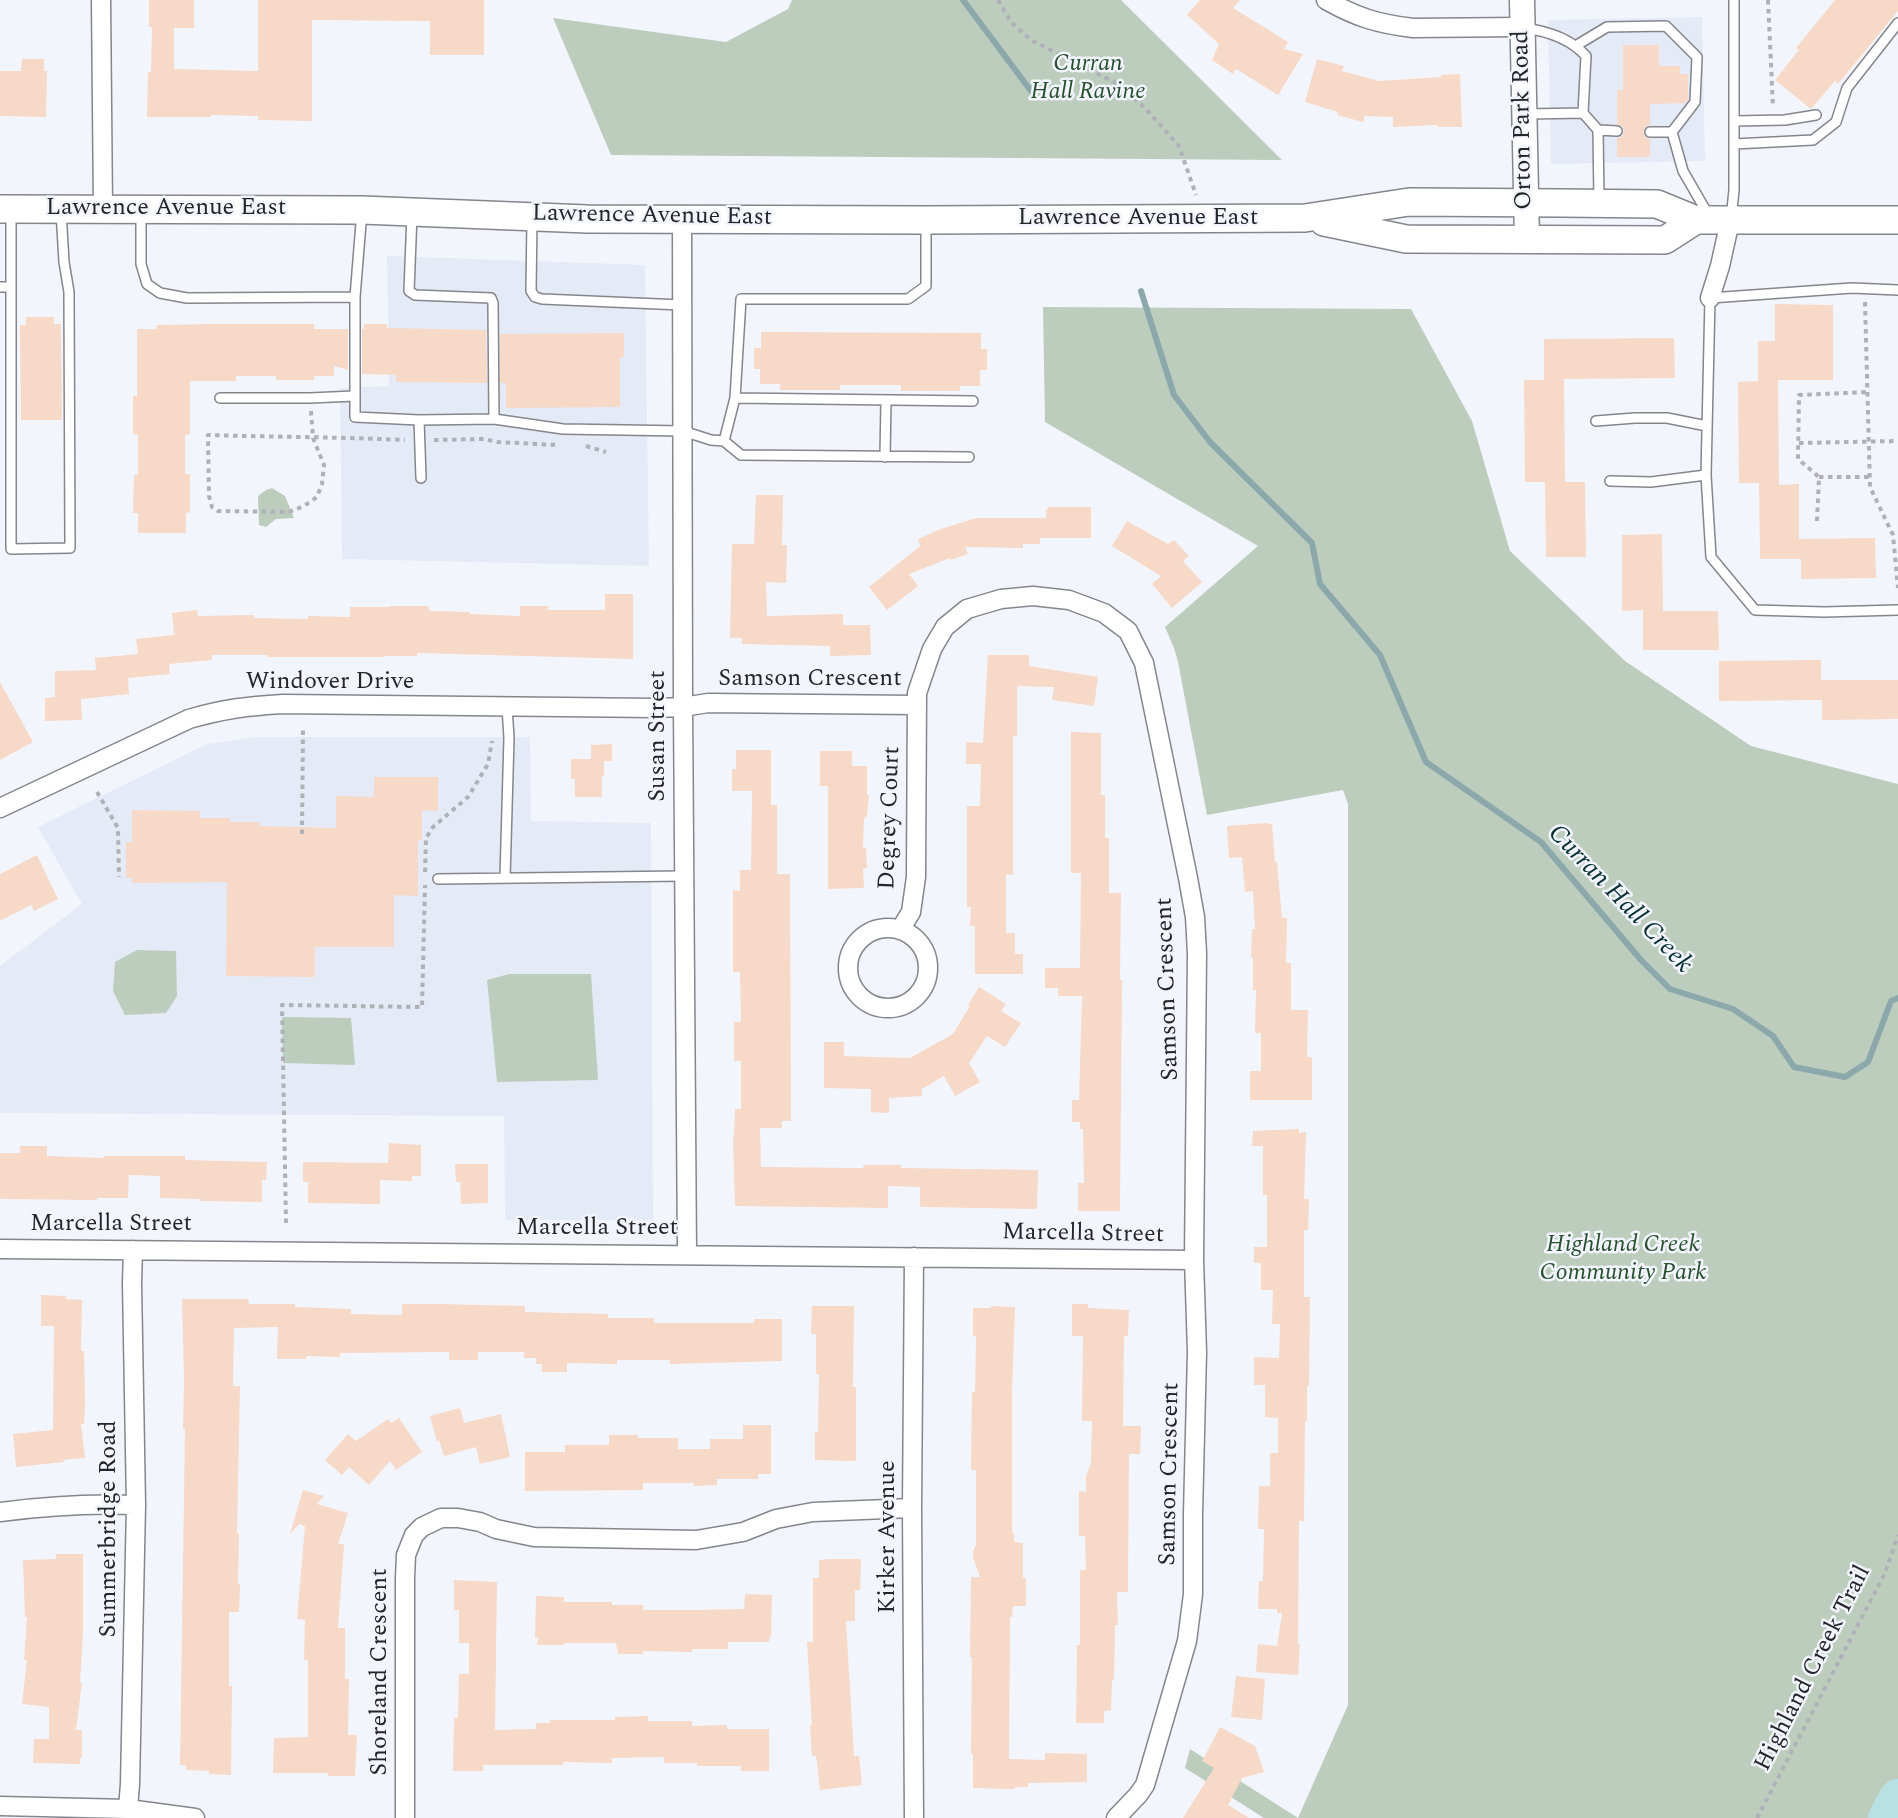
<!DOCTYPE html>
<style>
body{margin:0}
canvas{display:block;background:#f3f5fc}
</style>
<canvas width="1898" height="1818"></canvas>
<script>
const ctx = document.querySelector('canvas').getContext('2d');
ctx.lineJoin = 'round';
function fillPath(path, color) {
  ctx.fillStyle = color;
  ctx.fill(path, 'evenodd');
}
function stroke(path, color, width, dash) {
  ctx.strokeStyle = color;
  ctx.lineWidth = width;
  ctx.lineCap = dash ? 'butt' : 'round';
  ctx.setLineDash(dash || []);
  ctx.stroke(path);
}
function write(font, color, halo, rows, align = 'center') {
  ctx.font = font + ' Spectral,serif';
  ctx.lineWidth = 5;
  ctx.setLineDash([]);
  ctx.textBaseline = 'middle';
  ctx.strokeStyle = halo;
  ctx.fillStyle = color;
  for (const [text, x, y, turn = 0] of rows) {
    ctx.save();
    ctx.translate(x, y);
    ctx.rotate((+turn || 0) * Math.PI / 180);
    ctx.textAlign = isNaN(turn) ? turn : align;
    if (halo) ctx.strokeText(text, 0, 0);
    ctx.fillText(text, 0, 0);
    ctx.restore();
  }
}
fillPath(new Path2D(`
 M1702,17L1705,161L1551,164L1548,20Z
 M387,256L645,265L649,566L342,559L340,388L389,386Z
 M256,737H530L531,821L651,823L653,1220H505L504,1116L0,1113V966L82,904L38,827L207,744Z`), '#e5eaf7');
fillPath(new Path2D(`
 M792,0H1121L1282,160L611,155L553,18L726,42L788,9Z
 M1043,307L1411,309L1472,421L1510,551L1625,661L1751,746L1898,784V1818H1264L1185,1768L1190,1749L1298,1818L1348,1705V804L1343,790L1207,815L1178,662L1174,648L1165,627L1258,546L1045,422Z
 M272,488L285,496L294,518L276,519L266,527L259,525L258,496L266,490Z
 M137,950L176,951L177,996L166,1013L125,1015L113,991L115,962Z
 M509,974H591L598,1080L497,1082L487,980Z
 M282,1017L351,1018L355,1065L283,1063Z`), '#bccdbe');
stroke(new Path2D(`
 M963,0L1031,91
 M1141,291L1174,395L1210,442L1312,543L1320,584L1380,655L1426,762L1541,842L1641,960L1670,989L1733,1009L1773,1036L1794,1067L1845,1077L1868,1062L1891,1001L1898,998`), '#8ca8ab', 6);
stroke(new Path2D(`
 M1887,1818L1898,1798`), '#b9e0e3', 38);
fillPath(new Path2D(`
 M149,0H194V28H174V69L258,71V0H484V55H430V21L312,20V121L258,120V116L211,115V117H147L148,72H151L152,27H149Z
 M1200,0H1240L1233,8L1288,42L1284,49L1303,54L1278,95L1236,69L1233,74L1212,60L1219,44L1187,15Z
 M1835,0H1898V11L1838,84L1835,81L1811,109L1775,80L1799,50L1796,48Z
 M1623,45H1659V66H1680V74H1688V100L1685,103L1650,104V125L1646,127L1643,131L1645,136L1650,139V157H1617V138L1621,137L1624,132L1623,127L1617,124V90H1623Z
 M22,59H44V71H47L46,117L0,116V71H21Z
 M1317,59L1344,66L1342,71L1379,81L1441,77V75L1460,74L1462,127H1438V125L1393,127V117L1365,116L1363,122L1337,115L1338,112L1305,102Z
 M1775,304L1833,305V380H1778L1779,485L1799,484V539L1875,538L1876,578L1801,579V559H1760L1759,483H1739L1738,382L1758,381V341H1775Z
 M26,317H54V324H61L62,420H21L20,325H26Z
 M216,324H314V329H348V370L334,366V376H314V380H276V376H236V381H190V434L185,435V474H190V513L186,512V533H138V513H133L134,475H138V435L133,434V396H137V329H157V325Z
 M364,324H387V328L486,330L487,383L396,382V375L362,374V329H364Z
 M761,332L981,333V349H987V370H980V386H960V391H901V385H840V390H780V384H760V369H754V348H761Z
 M624,333V357H620V407L506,408V383H500V334Z
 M1674,338L1675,378L1564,379L1565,482H1585L1586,557H1546L1545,482H1525L1524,380H1544V339Z
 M756,495H783L782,545H787L786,583L766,582L767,616L843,614V625H870L871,655L830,656V646L742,644V638H730L732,544H754Z
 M1048,507H1091V538H1040V544H1023V548L965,547L968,554L951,560L950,558L909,574L918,586L887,610L869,587L920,546L918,539L941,529L976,518H1046V509H1048Z
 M1127,521L1168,544L1174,540L1189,556L1183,561L1202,582L1172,608L1152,584L1161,576L1112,546Z
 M1662,534L1663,611H1718L1719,650H1643V610L1622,611V535Z
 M605,594H633V659L417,653V656H384V657H267V655H212V660L169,664L170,674L128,678L129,694L81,699L82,720L45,721V698L55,697V671L96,670L95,658L138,654L136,639L174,635L172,613L197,610L198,616L254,615V618L308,619V616L350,617V607H390V606H428L430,611L470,612V614L520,616V606H548V610H605Z
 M988,655H1029V666L1098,677L1094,706L1052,700L1054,687L1017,686V736H1013V875L1006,874V933H1015V954H1023V974H975V926H970L971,907H967V806H980L981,764H966V742L983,743Z
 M1821,660V680H1898V719L1822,720V700L1719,701V661Z
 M0,682L33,742L0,760Z
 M1071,732L1101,733V795H1105V838H1109V893H1121L1120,980H1122L1120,1211H1078V1183H1084L1083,1129H1080V1122H1072V1100H1079L1082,996H1058V988H1045V968H1080L1081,873H1071Z
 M612,744V761H604V776H602V797H575V779H571V759H591V745Z
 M736,750H771V805H777V874H790L791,1121H782V1128H760L761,1167L863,1168L864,1165H901V1168L1038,1170L1037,1209L920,1207V1187L888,1186V1208L735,1206L733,1138H734L735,1109H741V1061H734V1022H741L740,972H733V890L740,891V870H751L752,791H732V769H736Z
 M820,751H852V766H867V795H869L867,815L864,819L863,848H866L867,868L863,869L864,888L828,889V786H820Z
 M374,777H438V811L422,810V840L418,841V896L394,895V947H315V977L226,976L227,882L132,883V878H126V842H132V810L200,811V818H230V822H259V826L336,828V796L374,797Z
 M1266,823L1272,824L1275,862H1277L1282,918H1287L1286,963H1291V1010H1308L1307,1057H1312V1100H1250V1071H1261V1033H1255L1256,990H1253V957H1251L1252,929H1255L1253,891L1245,892L1242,857L1229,858L1227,826Z
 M37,855L58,899L34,911L31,905L0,921V874Z
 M979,987L1006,1004L1001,1011L1021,1023L1005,1047L987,1036L969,1063L980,1082L955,1096L944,1076L922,1089V1096L889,1098V1113L871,1112V1089L824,1088V1042H844V1056L910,1058L953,1034L970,1006L968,1005Z
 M1299,1129V1133L1306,1132L1304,1199H1309L1308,1230H1304V1297H1310L1309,1386H1307V1421H1305L1304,1521H1299L1298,1644H1300L1298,1675L1256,1672L1258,1644L1277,1646L1282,1613H1277V1609H1258L1259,1581H1263L1264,1529H1258L1259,1486H1270V1453H1278V1418L1265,1417V1385H1254V1357L1279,1358L1280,1324H1272L1273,1290H1261V1263H1254V1247H1267V1195H1263V1146H1252L1253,1131Z
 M389,1143L421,1145V1176H412V1181L380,1180V1204L308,1203V1182H303V1162L388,1163Z
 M20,1146H47V1156L104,1158V1156H185V1160L267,1162L266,1180H262V1202L201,1201V1199L160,1198V1176L129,1175L128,1198H97V1200L0,1199V1153H20Z
 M455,1164H488V1203L461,1204L460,1182H456Z
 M41,1295L66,1296V1299L82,1300L81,1351H84L85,1404L84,1424H81L85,1458L63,1460L64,1462L16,1467L13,1434L53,1430L54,1326H41Z
 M182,1299H248L249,1304H295V1307L351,1309V1314L402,1315V1304H440L525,1306V1312L608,1314V1318H654V1323H754V1319H782V1361L670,1364V1360H617V1364L567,1363V1372H542V1364H536V1358H524V1352H478V1360H449V1352L340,1353V1357L306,1356V1359H277L278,1327L234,1328L233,1386H240L237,1534H239L238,1584H240L239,1612H229V1686H232L231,1775L209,1774V1771L186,1770V1765H180L185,1429H183L184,1380Z
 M1072,1304H1088V1308L1129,1310L1128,1336H1124L1123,1426H1141L1140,1454H1129L1128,1592H1117L1118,1625H1115L1114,1680H1112L1111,1710L1104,1711V1723H1076L1077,1645H1080V1570H1086L1085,1536H1079V1491L1086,1492V1476L1091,1463L1092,1421H1082L1083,1336H1072Z
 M812,1306H854L853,1387H856V1461L815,1460V1432H818L819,1374H816V1334H811Z
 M991,1306L1015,1307L1012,1393V1533H1014V1542L1023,1543V1578H1026V1606H1013L1012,1617H1010L1009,1759L1045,1760V1753L1087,1754V1782L1028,1783V1787H1015V1789L973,1788V1754H971L972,1657H970L971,1577H980L973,1557V1551L976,1545V1470H971L972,1392H975L976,1336H973V1308H991Z
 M460,1408L464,1423L501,1414L510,1457L480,1464L476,1447L444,1456L439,1440L437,1442L430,1416Z
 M399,1418L422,1452L396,1470L390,1461L369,1485L349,1467L342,1475L325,1460L348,1434L356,1441L388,1419L391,1423Z
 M743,1425H771V1474H758V1479H717V1485L694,1486V1483H643V1490L525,1491V1452H565V1445H609V1435H638V1438H678V1449H710V1439H743Z
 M303,1490L324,1496L317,1504L348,1513L338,1544H344L338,1628H345V1679H349L348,1735H357L355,1776H328V1773H273L274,1738L308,1737V1660H304L305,1620L297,1619L305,1526L299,1524L290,1534Z
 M56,1554H83V1633L80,1683H82L76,1730H82V1758H80V1764L33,1763L34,1739H49V1707L22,1704L27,1660H24L27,1617H25L23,1560L56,1559Z
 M833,1559H861L860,1590H855V1621H846L854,1756H859L862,1785L820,1790L816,1756H812L810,1725H812L807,1642H813V1578H819V1560Z
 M454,1580L497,1582L495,1730L536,1729V1723H550V1720H615V1717L648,1716V1721H692V1726L727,1725V1729H769V1771H741V1766H697V1763H664V1757L612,1758V1763L563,1762V1765H483V1771H453L454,1718H458L459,1674H469V1643H459V1610H454Z
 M745,1594L772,1595L771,1637H770L769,1642H728V1649H692V1652L643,1651V1654H618L616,1643H564V1645H537L538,1637L535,1638L536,1596L564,1597V1602H612V1605H643V1610H696L744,1609Z
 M1236,1676L1265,1679L1262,1720L1231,1717Z
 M1220,1727L1255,1746L1264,1772L1242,1778L1228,1805L1249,1818H1183L1214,1768L1202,1761Z`), '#f7d9c8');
const service = new Path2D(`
 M1524,28C1547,31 1570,38 1586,56L1583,113L1527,114
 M1577,45L1607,27L1666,26L1697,57L1695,102L1672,132L1683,171L1709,216
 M1583,113L1598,130L1599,201
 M1734,121L1785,120L1816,115
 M1598,130L1617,131
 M1650,132H1672
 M1734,144L1813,140L1836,122L1847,88L1898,23
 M141,211V264L147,284L160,293L187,298L355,297
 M362,211L355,297V417L419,420L494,419
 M412,214L409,291L415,295L491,298L493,303L494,419L563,429L683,431L711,440L724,441L735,398L741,299H908L926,286V222
 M532,218L531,291L535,297L542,299L682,305
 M1731,219L1734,190V0
 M0,287H11V210
 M11,287V549L70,548L69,292L64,262L61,211
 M1898,290L1852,288L1710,298L1706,475L1711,557L1755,610L1824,612L1898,610
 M220,398H310L354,396
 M735,398L973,401
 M419,420L421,478
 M1596,421L1635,418H1667L1707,426
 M724,441L741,455L969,457
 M885,457L886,400
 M1610,481L1651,482L1706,475
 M505,878L509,738L507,707
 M438,879L683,876`);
const minor = new Path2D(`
 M101,0L103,209
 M1326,0C1356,17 1378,24 1413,28L1521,27
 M682,218L683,707L687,1254
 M1710,298L1720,266L1730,221
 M0,808L189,719C223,709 248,706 283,704L655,708L683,707L708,703L916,705
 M848 968a40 40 0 1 1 80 0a40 40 0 1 1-80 0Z
 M900,930L911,912L916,877L917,693L932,649L945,627L967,609L1001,599L1033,596L1069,600L1104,613L1128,631L1144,663L1188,878L1195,917L1197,953L1194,1260L1197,1352L1193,1514V1594L1187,1641L1145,1785L1138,1795L1116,1818
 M0,1249L1194,1260
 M914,1257L912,1508L914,1818
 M0,1512C45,1506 90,1503 136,1505
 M0,1806L128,1809L195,1818
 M128,1809L130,1784L136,1505L132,1283L133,1250
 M405,1818V1578L406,1555L414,1535L422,1527L441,1518H458L480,1522L496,1529L534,1537L696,1540L743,1532L776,1519L813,1512L912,1508`);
const tertiary = new Path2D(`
 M1522,0L1527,240`);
const secondary = new Path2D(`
 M0,209L362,210L587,219L926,220L1305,218L1409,202L1561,203L1657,204L1696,220H1898
 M1324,222L1406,239L1665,240L1696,220`);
stroke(service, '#84868c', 12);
stroke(minor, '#84868c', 21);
stroke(tertiary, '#84868c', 27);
stroke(secondary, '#84868c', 30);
stroke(new Path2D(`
 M998,0L1011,22L1031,40L1118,84L1146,109L1179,146L1196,195
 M1768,0L1773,107
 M1865,302L1870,487L1893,535L1898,588
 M311,411L313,438L324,465L322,484L317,497L304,506L289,512L218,511L212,507L209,496L208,435C273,437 339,437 405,440
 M434,440L484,439L497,442L558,445
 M1799,443L1898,441
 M586,446L606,452
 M1819,477H1870
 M1817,521L1819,477L1798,459L1799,395L1868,392
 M97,792L118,828L119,877
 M302,834L303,730
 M425,872L426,838L433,827L468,797L488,764L492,741
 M286,1223L282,1005L422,1007L425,885
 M1757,1818L1885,1573L1898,1535`), '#afb1b7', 4, [4.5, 4.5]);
stroke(service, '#fff', 9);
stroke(minor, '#fff', 18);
stroke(tertiary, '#fff', 24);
stroke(secondary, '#fff', 27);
write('italic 24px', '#28502f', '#f3f5fc', [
 ["Curran",1088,65],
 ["Hall Ravine",1088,93],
 ["Highland Creek",1623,1246],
 ["Community Park",1623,1274]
]);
write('24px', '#242528', '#f3f5fc', [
 ["Orton Park Road",1524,120,-91],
 ["Lawrence Avenue East",166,209],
 ["Lawrence Avenue East",652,217,1],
 ["Lawrence Avenue East",1138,219],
 ["Samson Crescent",810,680],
 ["Windover Drive",330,683],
 ["Susan Street",659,736,-90],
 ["Degrey Court",891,818,-88],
 ["Samson Crescent",1169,989,-92],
 ["Marcella Street",111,1225],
 ["Marcella Street",597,1229],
 ["Marcella Street",1083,1235,1],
 ["Samson Crescent",1171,1474,-89],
 ["Summerbridge Road",110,1529,-90],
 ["Kirker Avenue",889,1537,-90],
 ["Highland Creek Trail",1814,1669,-63],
 ["Shoreland Crescent",381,1672,-90]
]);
write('italic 26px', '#093033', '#f3f5fc', [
 ["Curran Hall Creek",1619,900,46]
]);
</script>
